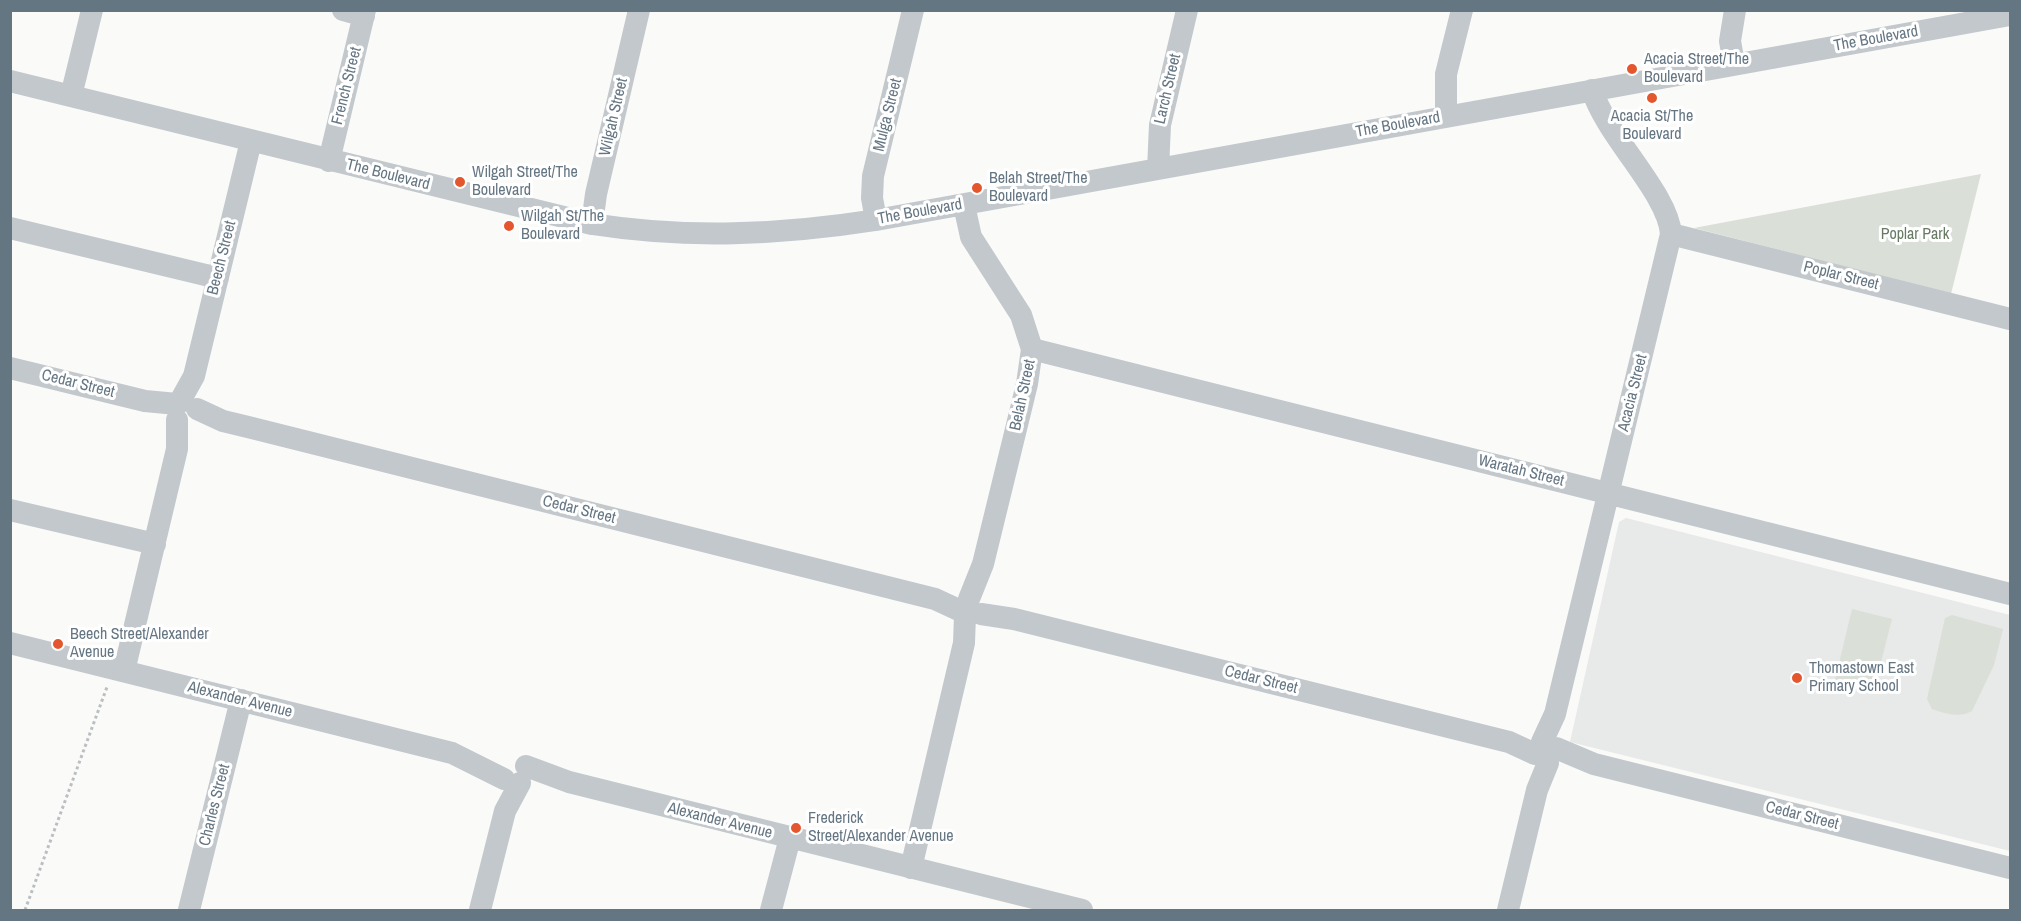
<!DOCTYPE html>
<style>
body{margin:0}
#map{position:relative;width:2021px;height:921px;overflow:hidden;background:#fafaf8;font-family:"Archivo Narrow",sans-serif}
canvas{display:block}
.frame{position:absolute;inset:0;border:12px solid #657683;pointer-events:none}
</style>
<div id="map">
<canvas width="2021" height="921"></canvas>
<div class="frame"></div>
</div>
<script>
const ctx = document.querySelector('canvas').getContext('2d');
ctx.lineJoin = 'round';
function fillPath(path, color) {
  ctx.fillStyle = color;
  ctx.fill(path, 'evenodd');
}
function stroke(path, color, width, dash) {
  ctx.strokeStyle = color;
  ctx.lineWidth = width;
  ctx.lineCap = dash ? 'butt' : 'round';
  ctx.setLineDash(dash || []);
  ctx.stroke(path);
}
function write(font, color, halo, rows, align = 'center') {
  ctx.font = font + ' "Archivo Narrow",sans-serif';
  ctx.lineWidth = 6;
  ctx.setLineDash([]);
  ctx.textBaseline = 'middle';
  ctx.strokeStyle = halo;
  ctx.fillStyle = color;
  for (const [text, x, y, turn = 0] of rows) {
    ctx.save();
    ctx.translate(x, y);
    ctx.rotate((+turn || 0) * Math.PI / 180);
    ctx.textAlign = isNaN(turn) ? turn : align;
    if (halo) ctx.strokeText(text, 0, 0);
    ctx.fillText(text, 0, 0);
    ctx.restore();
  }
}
fillPath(new Path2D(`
 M1626,518L2010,615V851L1570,742L1619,522Z`), '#e8e9e9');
fillPath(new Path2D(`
 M1981,174L1951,294L1694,228Z
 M1852,609L1892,619L1873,693L1834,684Z
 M1952,615L2003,629L1994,665L1972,711C1959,718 1946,714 1932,709L1927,699L1945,618Z`), '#dadfd7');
stroke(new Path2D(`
 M25,910L107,687`), '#bbbfc2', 3, [3, 3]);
stroke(new Path2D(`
 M343,10L364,16
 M1734,64L1730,41L1735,10
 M10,81L592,224C688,239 780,235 876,220L2010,15
 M71,96L92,10
 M1446,116V74L1462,10
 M329,161L365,10
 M1158,169L1160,125L1187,10
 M964,205L971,237L1021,315L1032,349L1027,384L983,564L969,599
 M876,220L872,198L873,176L913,10
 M592,224L596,194L639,10
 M10,228L218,278
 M1671,234L2010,319
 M1032,349L2010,594
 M10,368L145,401L177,404
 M179,403L194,376L251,141
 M197,409L223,421L248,427L935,599L963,612
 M10,510L155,544
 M981,614L1014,619L1509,742L1535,754
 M10,643L452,753L504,779
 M124,671L177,449V420
 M1542,742L1555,714L1671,234C1668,193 1607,137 1592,90
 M1556,748L1594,764L2010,868
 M526,766L569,782L1082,910
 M911,868L964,643L965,615
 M189,910L241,700
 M480,910L505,811L520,783
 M771,910L790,838
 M1508,910L1537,790L1548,763`), '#c3c8cc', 22);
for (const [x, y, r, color] of [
 [1632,69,6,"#e4572e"],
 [1652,98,6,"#e4572e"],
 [460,182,6,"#e4572e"],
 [977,188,6,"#e4572e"],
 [509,226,6,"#e4572e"],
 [58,644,6,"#e4572e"],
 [1797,678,6,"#e4572e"],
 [796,828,6,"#e4572e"]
]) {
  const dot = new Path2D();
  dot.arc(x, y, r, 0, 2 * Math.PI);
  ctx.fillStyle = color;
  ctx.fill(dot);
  stroke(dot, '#fff', 2);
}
write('16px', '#657683', '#fff', [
 ["The Boulevard",1876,39,-10],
 ["French Street",347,86,-76],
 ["Larch Street",1168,89,-77],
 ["Mulga Street",888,115,-76],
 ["Wilgah Street",614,117,-77],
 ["The Boulevard",1398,125,-10],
 ["The Boulevard",388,175,14],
 ["The Boulevard",920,212,-10],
 ["Beech Street",222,258,-76],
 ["Poplar Street",1841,276,14],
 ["Cedar Street",78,384,14],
 ["Acacia Street",1633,393,-76],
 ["Belah Street",1023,395,-78],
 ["Waratah Street",1521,471,14],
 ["Cedar Street",579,510,14],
 ["Cedar Street",1261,680,14],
 ["Alexander Avenue",240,700,14],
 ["Charles Street",215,805,-76],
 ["Cedar Street",1802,816,14],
 ["Alexander Avenue",720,821,14]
]);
write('16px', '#657683', '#fff', [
 ["Acacia Street/The",1644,60],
 ["Boulevard",1644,78],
 ["Acacia St/The",1652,117,"center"],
 ["Boulevard",1652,135,"center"],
 ["Wilgah Street/The",472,173],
 ["Boulevard",472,191],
 ["Belah Street/The",989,179],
 ["Boulevard",989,197],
 ["Wilgah St/The",521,217],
 ["Boulevard",521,235],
 ["Beech Street/Alexander",70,635],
 ["Avenue",70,653],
 ["Thomastown East",1809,669],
 ["Primary School",1809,687],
 ["Frederick",808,819],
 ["Street/Alexander Avenue",808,837]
], 'left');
write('16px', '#687a64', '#fff', [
 ["Poplar Park",1915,235]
]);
</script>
